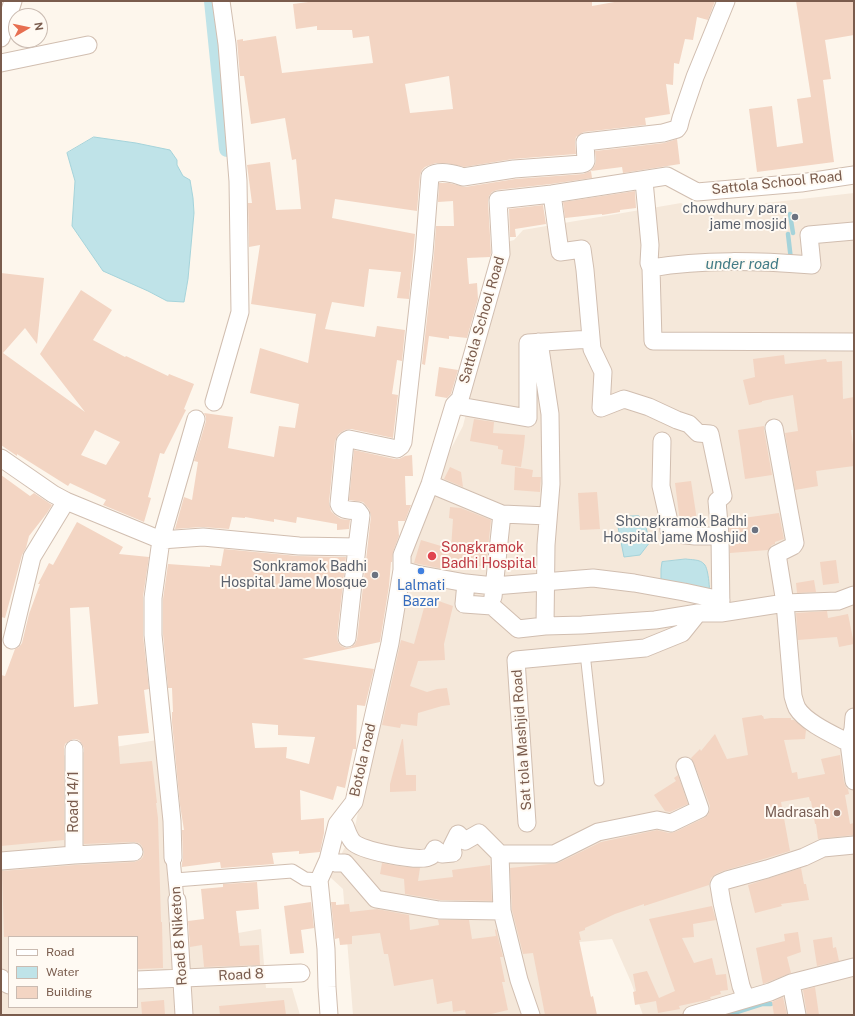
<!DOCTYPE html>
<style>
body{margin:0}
#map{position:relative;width:855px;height:1016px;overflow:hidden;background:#fdf6ec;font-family:"Public Sans",sans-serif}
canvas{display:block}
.frame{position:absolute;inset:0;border:2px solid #7a5c4d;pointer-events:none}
.legend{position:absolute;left:8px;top:936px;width:130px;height:72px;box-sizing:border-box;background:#fffaf3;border:1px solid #cabbb1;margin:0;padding:5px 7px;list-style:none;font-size:12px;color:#7a5c4d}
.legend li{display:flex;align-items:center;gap:8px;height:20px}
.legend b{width:20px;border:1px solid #cabbb1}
.north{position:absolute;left:8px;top:8px;width:40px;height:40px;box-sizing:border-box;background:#fffaf3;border:1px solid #cabbb1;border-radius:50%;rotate:81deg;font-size:11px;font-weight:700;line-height:16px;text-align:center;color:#7a5c4d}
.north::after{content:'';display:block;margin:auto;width:14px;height:18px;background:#e76f51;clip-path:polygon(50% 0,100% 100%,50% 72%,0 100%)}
</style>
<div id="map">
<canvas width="855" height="1016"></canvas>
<div class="frame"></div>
<ul class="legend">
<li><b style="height:5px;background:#fff"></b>Road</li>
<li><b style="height:11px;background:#bfe3e8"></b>Water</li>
<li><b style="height:11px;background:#f3d5c3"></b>Building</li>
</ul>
<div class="north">N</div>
</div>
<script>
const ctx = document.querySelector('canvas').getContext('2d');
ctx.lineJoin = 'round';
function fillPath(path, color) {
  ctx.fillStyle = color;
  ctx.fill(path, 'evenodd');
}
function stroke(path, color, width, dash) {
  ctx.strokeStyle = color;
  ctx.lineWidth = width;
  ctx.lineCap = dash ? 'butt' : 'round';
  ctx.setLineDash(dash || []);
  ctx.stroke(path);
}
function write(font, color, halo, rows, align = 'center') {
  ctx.font = font + ' "Public Sans",sans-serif';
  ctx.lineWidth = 4;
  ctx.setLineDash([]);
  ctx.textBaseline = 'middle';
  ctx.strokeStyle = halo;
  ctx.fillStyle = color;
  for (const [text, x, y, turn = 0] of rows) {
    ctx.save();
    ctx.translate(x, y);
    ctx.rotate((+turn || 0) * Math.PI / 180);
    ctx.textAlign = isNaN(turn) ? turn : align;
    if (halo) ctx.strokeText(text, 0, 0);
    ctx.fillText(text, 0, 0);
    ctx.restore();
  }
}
fillPath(new Path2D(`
 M854,193V1015H643L631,982L612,939L537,946L550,1015H353L343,889L330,877L355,827L405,576L403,555L435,479L463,426L507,242L514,240L523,230L681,203L695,211Z
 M157,740L186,942L261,929L266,988H292L300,1015H1V766ZM9,937H137V1007H9Z`), '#f5e8da');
const water = new Path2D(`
 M94,137L136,143L170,150L177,160V165L183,176L190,180L193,198L194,213L188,279L184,302L167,301L148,291L103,271L72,226L75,181L67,153Z
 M639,516L645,524L650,542L640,555L624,557L616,517Z
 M686,559C691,560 700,559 704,564C709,568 710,594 710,602L703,605L694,602L661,583V569L662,562Z`);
fillPath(water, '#bfe3e8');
stroke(water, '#a5d3da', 1);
stroke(new Path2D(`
 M790,214L793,233
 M788,234L791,260
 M728,1015L762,1004H771`), '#a5d3da', 4.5);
stroke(new Path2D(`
 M212,1L227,149`), '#bfe3e8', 16);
fillPath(new Path2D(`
 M316,1H592V6L620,1H715L708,20L697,17L693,40L685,39L679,64L674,63L673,85L666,84L670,114L645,118L646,125L584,132L580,134L576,137L575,142L576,154L513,159L464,167L446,163H436L430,165L425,167L422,170L420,175L417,211L335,199L332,218L415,234L409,299L397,298L401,272L369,269L364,307L332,302L325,329L375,337L377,326L405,330L402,361L397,360L392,394L398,395L393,438L351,429L345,430L340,433L338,435L335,441L329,503L331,511L335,515L341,519L350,520L349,529L337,530V524L297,517L296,523L274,519V522L245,517V518L232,517L229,529L202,527L175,529L184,497L192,500L198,462L194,461L206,421V417L204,413L233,417L228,448L274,457L279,426L295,428L299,404L250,393L260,348L308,363L316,314L251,304L260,245L249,247L248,203H252L247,165L270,162L276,210L301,209L296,159L292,160L285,118L251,124L244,76H240L237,40L243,39V41L276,36L282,73L373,63L369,36L353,38L352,30H317V26L296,29L293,4ZM449,76L453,109L410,113L405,84Z
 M796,1H854V35L825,40L831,79L823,80L834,162L757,172L749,109L772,106L777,147L803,143L797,99L811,97Z
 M677,139L680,164L623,173L622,167L591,171L595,165L596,160L595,151L664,143Z
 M591,171L592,178L551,184L497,190L492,192L489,196L488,201L491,253L490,257L467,258L469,284L477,283L478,299L467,338L449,336V339L429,336L425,365L422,364L434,254L436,226H454L453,201L438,202L439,183H449L465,187L515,179L583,174L588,172Z
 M635,191L636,208L620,210V212L602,215V214L565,218L563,202Z
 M543,205L546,224L515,229L516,237H510L509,209Z
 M1,273L44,278L37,344L25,328L3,353L85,412L40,354L81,290L112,310L93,340L125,357L126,356L168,376L169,374L194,384L184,409L186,410L164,454L160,453L148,497L151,498L144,522L103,505L106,500L70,483L68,486L17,454V456L1,445ZM95,430L120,442L106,465L81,455Z
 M784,355L785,364L826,359L827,362L842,361L843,399L854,397V430H851L854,452V466L816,471L818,486L795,490L785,433L798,431L793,395L762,401V402L749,405L743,380L755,377L753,359Z
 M439,367L458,370L451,394L447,398L435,396Z
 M474,419L494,422L493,433L525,435L524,446L521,467L501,464L503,450L498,449V446L470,441Z
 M764,426V430L772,475L745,479L738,430Z
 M354,450L395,459H399L405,456L412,455L413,476H405L406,505H411L405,521H398L399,536L393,552L392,562H391L389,586L380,642L302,659L374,669L365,706L357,705L356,747V749H353L345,788L337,786L333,800L300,790L301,820L324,818V833L320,852L299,854V851L272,853L274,864L221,868L220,862L182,867V863L183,858L182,830H184L180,805L172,722V712H173L172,688H168L163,634V599L168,564L210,567V565L221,566L224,549L298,556L346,557L337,637L338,642L341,646L346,648L351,647L355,644L357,639L371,516L369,509L363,502L349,500ZM252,723L278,725V735L315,737L309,764L286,758L287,747L255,748Z
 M450,467L461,472L463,487L444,479Z
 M515,467L533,470L532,477H541L540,492L514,490Z
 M1,475L30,496L34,493L52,505L47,513L29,536L26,548L22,555L5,618L1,617Z
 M691,481L697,520L680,522L675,483Z
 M597,492L600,529L580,530L578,493Z
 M450,507L461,508L491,520L486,567L444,562L443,569L414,563L421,540L451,549L453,519L449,518Z
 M779,513L784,539L775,542V544L772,545L768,550L730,553L729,520Z
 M77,522L123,547L119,554L149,557L143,597V635L149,689L144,690L149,733L118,736L120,764L152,761L157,803H156L158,818L161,922H162L163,968L137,969V937H4L2,871L75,865L134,862L140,860L143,857L144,852L142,846L139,843L134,842L84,844V749L82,744L79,740L74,739L69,741L65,744L64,749V840L1,846V675L5,676L15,649L19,647L22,643L29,614L40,584H38L49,563L53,565ZM89,607L98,704L74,707L70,608Z
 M836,560L839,583L823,585L820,562Z
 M814,580L816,592L797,593L796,583Z
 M427,597L453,606L444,644L445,660L418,661L410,686L427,692L437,689L447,688L450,705L442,706L418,713L417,726L401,724L400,728L382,725L401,640L414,644Z
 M827,611L828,618L848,614L854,644L839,647L837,637L798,640L796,613Z
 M762,715V716H763L764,719L771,718H791V720H794L806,730L805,739L784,740L792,773L797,772L798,779L825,774L821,759L840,755L844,782L846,787L848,789L849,794L845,795L850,824L854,823V835L818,839L816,824H815L811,801H810L809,797L781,802L790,851L764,859L723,871L716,874L711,878L709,885L644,906V904L615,914L585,928V930L579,932L581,940H579L591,997L593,996L597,1015H545L533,953L523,954L512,910L510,868L558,863L601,842L657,830L669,833L675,832L704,818L708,815L710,810V806L694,763L691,758L700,749L701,751L715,734L727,759L748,755L742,718Z
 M402,739H403L406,775H416V791L390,792V784Z
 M678,775L688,804L670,812L664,811H665L654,795L676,781L674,778Z
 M382,863L398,866L420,868L418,881L453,877L452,870L490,865L492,901L440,900L405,894L404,879L380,874Z
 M801,868L804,884H806L809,900L781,904L782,906L755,913L748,885Z
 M257,882L259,909L236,911L240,946L259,945L260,965L204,967L202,945L190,947L188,921L204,919L201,889L223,887V884Z
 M311,902L314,928L301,930L304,953L290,954L284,906Z
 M331,902H336V905L349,904L350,912L377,909L409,915L410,930L439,925L438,920H469L472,939L496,936L495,930L496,929L503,957H500L505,982H502L508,1010L487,1015H466L465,1010L453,1012L452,1001L437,1004L433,979L394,986L388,954H384L380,933L352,936V944L340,945L339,938L335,939Z
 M712,906L716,920L693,924L694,937L682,938L694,963L712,958L716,975L726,974L728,990L720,991L721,994L710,997L711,999L679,1006L680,1009L658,1013L656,1001L635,1005L633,992L636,991L633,974L647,971L659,998L675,991L649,919Z
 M798,932L801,952L787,957L791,973L763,984L756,948L785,941L784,934Z
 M832,937L833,948L836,947L839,961L817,966L813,940Z
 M815,987L819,1015H807L803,990Z
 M783,997L787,1015H774L772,1002Z
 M164,1000L165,1015H142L141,1002Z
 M284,1000L286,1015H220L219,1006Z`), '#f3d5c3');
const service = new Path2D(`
 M585,653L599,781`);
const pedestrian = new Path2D(`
 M173,858L177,900
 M175,880L292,871L305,879L319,880`);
const minor = new Path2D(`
 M1,38L13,1
 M1,63L88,45
 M854,175L801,183L697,192L667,176L552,194L498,200L501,254L460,399L454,405L430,484L402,555V570L416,574L466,583L464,604L492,606L518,629L545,626L582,625L655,620L698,613H721L785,603L838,601L854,595
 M644,181L650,245L649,263L651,268L653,341L854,342
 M552,194L560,252L582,249L585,270L592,349L603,372L601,408L624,399L649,407L677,420L689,424L698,433L710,434L723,496L717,501L720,536L721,613
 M651,268C704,259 758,261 812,265L809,235L854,231
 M539,342L550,414L551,484L546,545L545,626
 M214,402L240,312L238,181L227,44L221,1
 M454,405L528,418V343L591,339
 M774,428L795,543L793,546L777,554L785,603L793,696C794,699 795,704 797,708C806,723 834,735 849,743L854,781
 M662,441L661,486L668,517L669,530L677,534L695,536H720
 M1,458L53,494L66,501L161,540L203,537L299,546L357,547
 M430,484L502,514L493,597
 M502,514L548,516
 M466,583L494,586L593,578L634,583L684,592L721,600
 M347,638L357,547L361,515L358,511C351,510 341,511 339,504L345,442L347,440L349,439L397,449L401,446L403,442L424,253L430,176C438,170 454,173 463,177L514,169L582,164L585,163L586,161L585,142L663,133L677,129L679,126L681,118L695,77L726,1
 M12,640L32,557L66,501
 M849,743L853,729L854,717
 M74,749V855
 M527,823L516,660L645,648L682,633L698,613
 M337,824L345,826C347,831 349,838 353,842C361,851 413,860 425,858C427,858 429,857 431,856L435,849L442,854L453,853L452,846L458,834L465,841L479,833L500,854
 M173,858L172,821L153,635V598L161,540L196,419
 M328,860L336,863H345L376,899L439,910L502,911
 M1,861L74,855L134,852
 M177,900L184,1015
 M1,978L3,982L9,985
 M137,980L301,973
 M791,983L797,1015
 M746,999L741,986L722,903L719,885L720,883L727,880L767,869L804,857L823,848L854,845
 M329,1015L327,987L326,949L319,880L328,860L337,824L354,802L390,643L402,570
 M531,1015L519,980L502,911L500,854H554L598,832L657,820L671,823L700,809L685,766
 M692,1015L770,992L791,983L854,967`);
stroke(service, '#d1beb0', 11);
stroke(pedestrian, '#d1beb0', 15);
stroke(minor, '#d1beb0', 19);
stroke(service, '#fff', 9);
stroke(pedestrian, '#fff', 13);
stroke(minor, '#fff', 17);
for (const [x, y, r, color] of [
 [795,217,4,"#6b7280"],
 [755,530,4,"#6b7280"],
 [432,556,5,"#e0444e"],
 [421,571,4,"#3f7fe0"],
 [375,575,4,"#6b7280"],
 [837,813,4,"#8d6e63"]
]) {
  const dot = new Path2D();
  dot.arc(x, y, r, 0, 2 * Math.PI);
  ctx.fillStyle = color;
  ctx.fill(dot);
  stroke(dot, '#fffaf3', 1.5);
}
write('14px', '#7a5c4d', '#fffaf3', [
 ["Sattola School Road",777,183,-6],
 ["Sattola School Road",482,320,-74],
 ["Sat tola Mashjid Road",522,740,-94],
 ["Botola road",363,760,-77],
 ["Road 14/1",74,802,-90],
 ["Road 8 Niketon",179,936,-94],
 ["Road 8",241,975,-3]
]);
write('14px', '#5b616d', '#fffaf3', [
 ["chowdhury para",787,209],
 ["jame mosjid",787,225],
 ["Shongkramok Badhi",747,522],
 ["Hospital jame Moshjid",747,538],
 ["Sonkramok Badhi",367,567],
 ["Hospital Jame Mosque",367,583]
], 'right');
write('14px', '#be3a42', '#fffaf3', [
 ["Songkramok",441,548],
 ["Badhi Hospital",441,564]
], 'left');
write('14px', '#366cbe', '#fffaf3', [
 ["Lalmati",421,586],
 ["Bazar",421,602]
]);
write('14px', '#785e54', '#fffaf3', [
 ["Madrasah",829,813]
], 'right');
write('italic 15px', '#437c86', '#fffaf3', [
 ["under road",742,264]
]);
</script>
